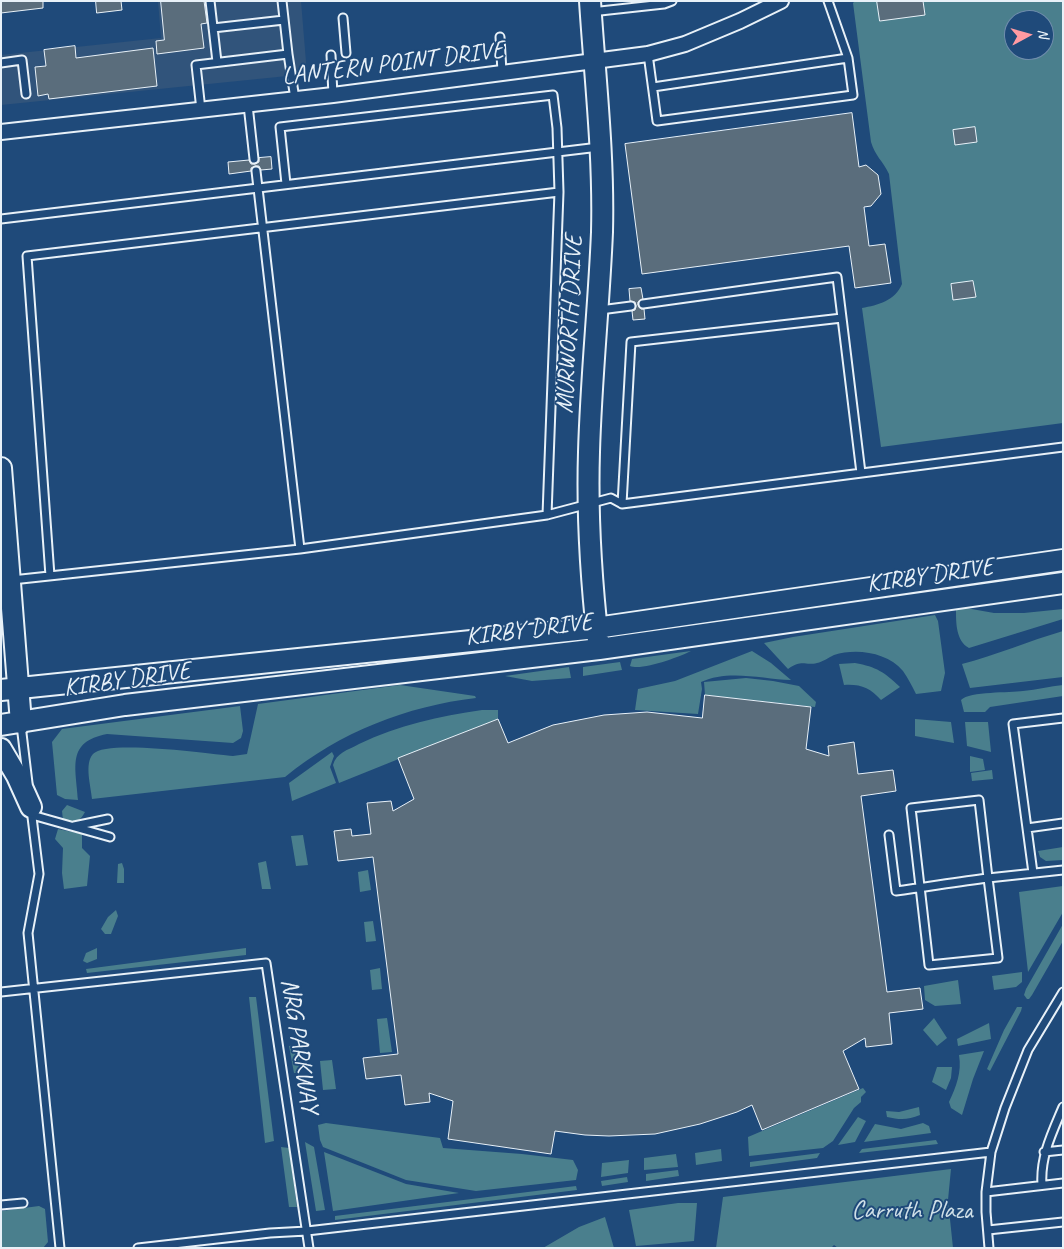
<!DOCTYPE html>
<style>
body{margin:0}
#map{position:relative;width:1064px;height:1249px;overflow:hidden;background:#1f4a7a;font-family:Caveat,sans-serif}
canvas{display:block}
.frame{position:absolute;inset:0;border:2px solid #e8f1f8;pointer-events:none}
.north{position:absolute;left:1004px;top:10px;width:50px;height:50px;box-sizing:border-box;background:#1f4a7a;border:1px solid #6f8dac;border-radius:50%;rotate:84deg;font-size:14px;font-weight:700;line-height:20px;text-align:center;color:#e8f1f8}
.north::after{content:'';display:block;margin:auto;width:18px;height:22px;background:#ff9aa2;clip-path:polygon(50% 0,100% 100%,50% 72%,0 100%)}
</style>
<div id="map">
<canvas width="1064" height="1249"></canvas>
<div class="frame"></div>
<div class="north">N</div>
</div>
<script>
const ctx = document.querySelector('canvas').getContext('2d');
ctx.lineJoin = 'round';
function fillPath(path, color) {
  ctx.fillStyle = color;
  ctx.fill(path, 'evenodd');
}
function stroke(path, color, width, dash) {
  ctx.strokeStyle = color;
  ctx.lineWidth = width;
  ctx.lineCap = dash ? 'butt' : 'round';
  ctx.setLineDash(dash || []);
  ctx.stroke(path);
}
function write(font, color, halo, rows, align = 'center') {
  ctx.font = font + ' Caveat,sans-serif';
  ctx.lineWidth = 4;
  ctx.setLineDash([]);
  ctx.textBaseline = 'middle';
  ctx.strokeStyle = halo;
  ctx.fillStyle = color;
  for (const [text, x, y, turn = 0] of rows) {
    ctx.save();
    ctx.translate(x, y);
    ctx.rotate((+turn || 0) * Math.PI / 180);
    ctx.textAlign = isNaN(turn) ? turn : align;
    if (halo) ctx.strokeText(text, 0, 0);
    ctx.fillText(text, 0, 0);
    ctx.restore();
  }
}
fillPath(new Path2D(`
 M158,1H301L307,74L1,105V55L161,38Z`), '#31547b');
fillPath(new Path2D(`
 M855,1H1063V423L881,447L862,308C878,305 895,301 902,284L889,174C883,161 875,156 871,142L853,3ZM1014,20H1044V50H1014Z
 M966,608L994,613H1024L1063,609V619L969,648C956,641 956,623 956,610Z
 M935,615L938,621L945,673L941,691L916,694C912,686 908,678 903,671C887,652 856,648 834,655C829,657 823,662 817,663C804,666 803,659 788,669L764,643L793,637Z
 M1063,631V677L970,688L962,664C996,655 1029,641 1063,631Z
 M691,651C679,657 642,671 630,666L632,659Z
 M752,651L771,663L791,680C763,679 728,669 701,682L702,689L698,714L635,710L638,689L675,681Z
 M620,662L622,670L583,676V667Z
 M855,663C877,667 884,672 900,687L881,700C870,688 861,684 844,685L839,664Z
 M569,667L571,678L532,681L505,676Z
 M746,678L773,681L799,686L816,702L815,707L705,695L704,682Z
 M400,685L475,696L476,698C407,706 340,732 285,777L92,799C91,786 84,764 93,754C106,739 211,754 233,756L247,754L258,704Z
 M1063,685V696L990,707L985,712H964L961,700C970,691 1010,693 1023,691C1037,690 1050,686 1063,685Z
 M240,706L243,731L241,738L233,743L107,734C66,742 76,767 78,800L65,799L57,795L52,742L62,729Z
 M482,710H498V719L339,783L333,765C336,753 348,750 359,744C399,725 439,716 482,710Z
 M915,719L951,722L954,743L915,736Z
 M965,722H988L991,752L967,746Z
 M332,752L334,756L330,767L336,783L292,801L289,783Z
 M970,756L983,759L985,770L970,772Z
 M992,770L993,779L972,781L971,773Z
 M67,805L85,812C79,823 75,823 63,820L62,811Z
 M58,829L82,834V848L90,856L87,886L64,889L62,873L63,848L55,839Z
 M303,835L308,865L296,866L291,836Z
 M1063,847V860L1046,861L1040,857L1038,851Z
 M266,861L271,889H262L258,863Z
 M122,863L124,869V883H117L118,864Z
 M368,870L371,890L360,892L358,872Z
 M1063,886V912L1028,972L1019,892Z
 M116,910L118,916L111,934H105L101,929L108,917Z
 M373,921L376,941L366,942L364,922Z
 M1063,924V941L1032,995L1029,999H1027L1024,995L1026,989Z
 M97,948V959L87,963L83,961L86,953Z
 M246,948V955L87,973L86,969Z
 M380,968L382,989L372,990L370,970Z
 M1022,972V982L1016,987L994,990L992,976Z
 M958,980L961,1004L935,1006L925,1000L924,986Z
 M249,997H256L274,1141L265,1143Z
 M1017,1007H1022L1021,1011L990,1071L987,1069L1004,1030Z
 M387,1018L392,1052L380,1053L377,1019Z
 M934,1018L947,1038L937,1046L923,1030Z
 M989,1023L991,1039L958,1046L957,1039Z
 M297,1045L301,1073H294L289,1046Z
 M984,1051L973,1079L962,1115L951,1108L949,1102C956,1087 962,1072 959,1055Z
 M332,1060L336,1089L323,1090L320,1061Z
 M937,1067H952L951,1078L946,1090L932,1082Z
 M863,1088L866,1092L861,1097V1102L854,1108L833,1141L823,1148L749,1156L748,1137Z
 M919,1107L920,1115C908,1120 900,1120 887,1117L886,1111L899,1112Z
 M858,1117L866,1121L855,1142L838,1145Z
 M326,1123L440,1138L443,1148L522,1154L573,1160L578,1170L576,1180L476,1191L406,1180L323,1147L320,1140L318,1125Z
 M923,1123L929,1126L931,1133L864,1142L875,1124L901,1129Z
 M936,1140L938,1144L859,1153L862,1149Z
 M305,1142L314,1147L325,1210L316,1211Z
 M281,1147L289,1148L297,1207H289Z
 M721,1149L722,1161L696,1165L695,1153Z
 M324,1152L406,1184L459,1193L333,1211Z
 M820,1153L817,1158L750,1167V1162Z
 M676,1154L678,1167L644,1170V1158Z
 M629,1160L628,1173L601,1177L602,1163Z
 M951,1169L948,1200L953,1248H838L834,1245L831,1248H716L723,1197Z
 M678,1170L679,1176L646,1181V1174Z
 M627,1177L628,1182L602,1186L601,1181Z
 M576,1186L577,1190L335,1220V1216Z
 M678,1203H697L694,1241L636,1246L629,1210Z
 M39,1206L45,1209L48,1242L43,1248H1V1211Z
 M605,1217L614,1248H543L579,1227Z`), '#4a7f8d');
const building = new Path2D(`
 M1,1H43V8L1,13Z
 M96,1H121L122,10L97,13Z
 M161,1H204L207,23L201,24L204,48L157,54L156,41L164,40Z
 M877,1H923L925,15L880,21Z
 M75,46L76,58L153,48L157,86L49,99L48,94L38,96L35,67L46,66L44,50Z
 M852,113L859,167L866,165L878,175L881,194L871,206L864,207L869,246L885,244L891,283L855,288L849,246L642,274L625,144Z
 M975,127L977,142L955,145L953,130Z
 M271,157L272,169L261,170L259,166H255L251,168V171L229,174L228,162L249,160L251,164H255L259,162V158Z
 M973,281L976,297L953,300L951,284Z
 M641,288L643,299L638,302V305L641,309H644L645,319L633,320L632,311L635,310L636,306L635,302L630,301L629,289Z
 M705,695L811,707L806,749L829,756L828,746L854,742L858,774L893,770L896,791L861,796L887,992L920,988L923,1009L889,1013L892,1044L866,1047L865,1038L843,1051L859,1089L762,1130L752,1105L737,1112L700,1124L655,1134L609,1136L585,1135L555,1131L551,1154L448,1139L453,1101L429,1093L430,1102L405,1105L401,1075L366,1079L363,1058L398,1054L373,857L338,861L334,831L351,829L352,836L371,834L367,803L391,801L393,811L414,799L398,758L498,719L508,743L553,725L604,715L647,712L702,718Z`);
fillPath(building, '#5a6d7c');
stroke(building, '#e8f1f8', 1);
const lane = new Path2D(`
 M210,1L217,62
 M591,12L664,4L672,1
 M343,18L346,53
 M213,28L284,20
 M500,37L502,72
 M288,54L295,99
 M648,54L657,121L853,95L848,58L828,1
 M331,55L333,95
 M1,63L22,60L26,94
 M653,87L848,58
 M248,105L254,159
 M201,110L196,65L288,54L282,1
 M256,171L300,549
 M286,184L280,127L553,95L557,128L559,192L547,515
 M1,219L599,147
 M643,304L837,277L861,473
 M600,310L631,306
 M622,504L631,342L842,318
 M50,576L27,256L559,192
 M12,580L300,549L547,515L611,498L622,504L1063,447
 M21,725L28,783
 M31,809L39,874L28,933L60,1248
 M32,815L110,837
 M74,826L108,819
 M1027,828L1063,823
 M889,835L896,891C926,887 957,882 988,878L998,958L929,965L911,808L979,800L988,878L1063,870
 M1033,873L1013,724L1063,718
 M1,992L266,963L309,1248
 M1044,1152L1063,1150
 M1042,1185C1040,1157 1052,1133 1063,1107
 M986,1192L1063,1183
 M1,1205L23,1203
 M988,1230L1063,1222
 M138,1248L270,1233L307,1231L991,1152
 M989,1248L986,1212V1192L991,1152L1005,1108L1028,1050L1063,992`);
const street = new Path2D(`
 M1,132L333,95L648,54L685,44L740,21L781,1`);
const secondary = new Path2D(`
 M590,1C595,78 604,155 602,232C599,305 591,378 589,452C587,515 591,578 598,641
 M1,468L21,723
 M1,690L596,628L1063,560
 M1,725L125,705L599,649L1063,583
 M1,749L17,776L31,807`);
stroke(lane, '#e8f1f8', 11);
stroke(street, '#e8f1f8', 18);
stroke(secondary, '#e8f1f8', 24);
stroke(lane, '#1f4a7a', 7);
stroke(street, '#1f4a7a', 14);
stroke(secondary, '#1f4a7a', 20);
write('25px', '#e8f1f8', '#1f4a7a', [
 ["LANTERN POINT DRIVE",393,64,-7],
 ["MURWORTH DRIVE",570,324,-87],
 ["KIRBY DRIVE",930,576,-8],
 ["KIRBY DRIVE",529,630,-7],
 ["KIRBY DRIVE",127,680,-8],
 ["NRG PARKWAY",299,1046,81]
]);
write('25px', '#d0e0e8', '#1f4a7a', [
 ["Carruth Plaza",912,1211]
]);
</script>
